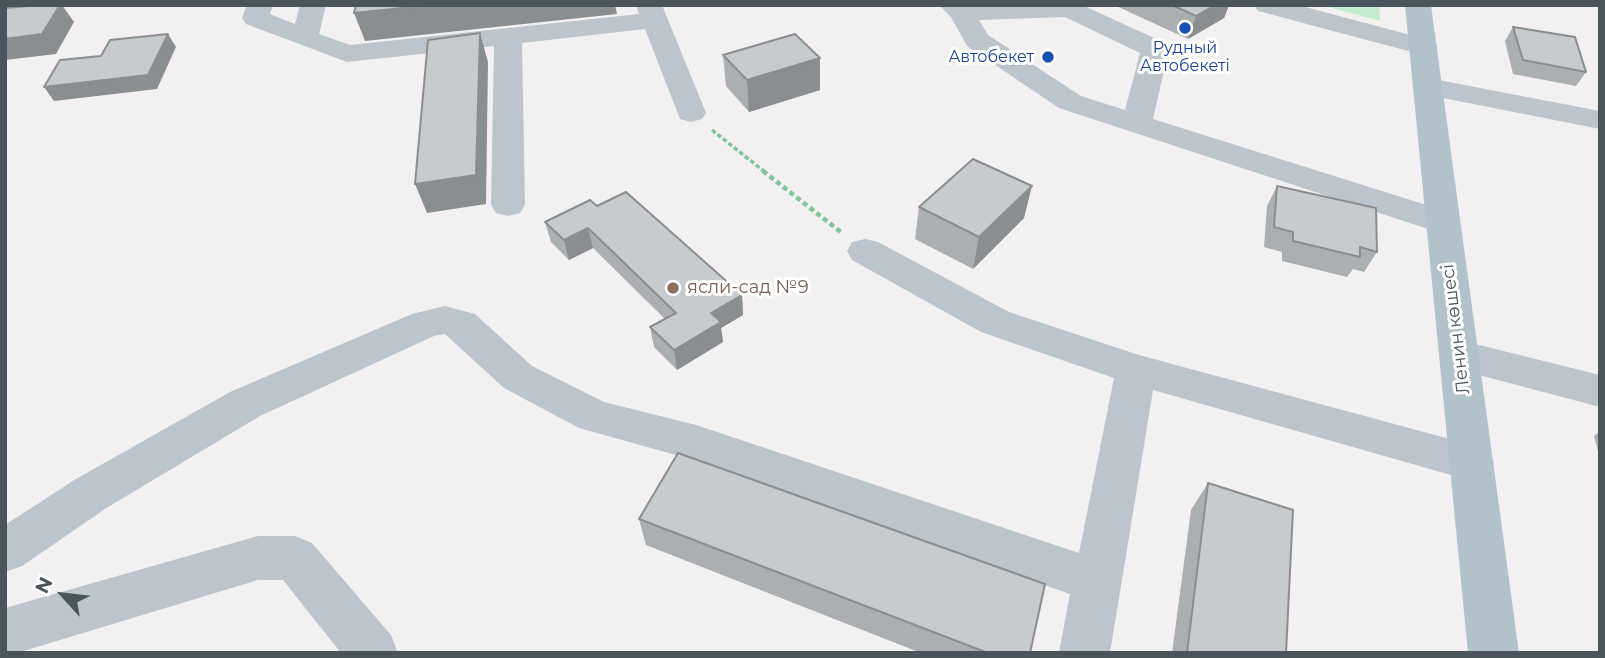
<!DOCTYPE html>
<meta charset="utf-8">
<style>
body{margin:0}
#map{position:relative;width:1605px;height:658px;overflow:hidden;background:#f2f0f0;font-family:Montserrat,sans-serif}
canvas{display:block}
.frame{position:absolute;inset:0;border:7px solid #49555b;pointer-events:none}
.north{position:absolute;left:28px;top:560px;width:70px;height:70px;-webkit-text-stroke:5px #fff;paint-order:stroke;rotate:297deg;font-size:19px;font-weight:700;line-height:28px;text-align:center;color:#49555b}
.north::after{content:'';display:block;margin:auto;width:24px;height:32px;background:#49555b;clip-path:polygon(50% 0,100% 100%,50% 72%,0 100%)}
</style>
<div id="map">
<canvas width="1605" height="658"></canvas>
<div class="frame"></div>
<div class="north">N</div>
</div>
<script>
const ctx = document.querySelector('canvas').getContext('2d');
ctx.lineJoin = 'round';
function fillPath(path, color) {
  ctx.fillStyle = color;
  ctx.fill(path, 'evenodd');
}
function stroke(path, color, width, dash) {
  ctx.strokeStyle = color;
  ctx.lineWidth = width;
  ctx.lineCap = dash ? 'butt' : 'round';
  ctx.setLineDash(dash || []);
  ctx.stroke(path);
}
function write(font, color, halo, rows, align = 'center') {
  ctx.font = font + ' Montserrat,sans-serif';
  ctx.lineWidth = 6;
  ctx.setLineDash([]);
  ctx.textBaseline = 'middle';
  ctx.strokeStyle = halo;
  ctx.fillStyle = color;
  for (const [text, x, y, turn = 0] of rows) {
    ctx.save();
    ctx.translate(x, y);
    ctx.rotate((+turn || 0) * Math.PI / 180);
    ctx.textAlign = isNaN(turn) ? turn : align;
    if (halo) ctx.strokeText(text, 0, 0);
    ctx.fillText(text, 0, 0);
    ctx.restore();
  }
}
fillPath(new Path2D(`
 M1321,5H1379L1380,21Z`), '#c3ebcd');
stroke(new Path2D(`
 M712,130L765,172`), '#7ec599', 3.5, [4.5, 2.5]);
stroke(new Path2D(`
 M763,171L842,233`), '#7ec599', 4.5, [5, 3.5]);
fillPath(new Path2D(`
 M247,5H273L270,14L295,24L300,5H326L319,34L350,45L639,14L636,5H662L706,113L702,119L691,122L680,119L645,29L522,43L525,205L520,213L508,216L496,213L491,205L494,46L347,62L246,24L242,18Z
 M939,5H1082L1165,43L1169,49L1153,119L1455,214L1460,222L1455,230L1443,233L1431,230L1059,108L967,46L951,17ZM1065,17L1140,53L1125,110L1081,96L988,35L979,20Z
 M1254,5H1298L1433,41L1437,47L1433,53L1423,55L1258,11Z
 M1428,78L1600,111V129L1418,93L1413,87L1418,81Z
 M865,239L878,242L1009,312L1139,355L1472,445L1487,450L1494,463L1487,476L1472,481L1153,390L1110,653H1059L1070,594L694,460L579,428L504,388L445,334L434,336L260,416L108,507L22,566L5,572V525L76,479L230,392L412,314L445,306L475,314L532,366L604,402L696,425L1079,553L1114,378L981,332L852,260L847,251L852,242Z
 M1459,340L1600,375V407L1445,366L1439,355L1445,344Z
 M258,536H295L312,543L391,635L398,653H341L283,580H258L17,653H5V608Z`), '#bcc5cb');
fillPath(new Path2D(`
 M1405,5H1431L1519,653H1468Z`), '#b2c2cb');
fillPath(new Path2D(`
 M1114,5H1229L1224,18L1188,39Z
 M1513,27L1586,72L1576,86L1513,74L1505,41Z
 M723,55L820,58V90L749,112L726,86Z
 M1277,186L1377,252L1364,272L1353,269L1347,277L1282,261V252L1264,247L1267,206Z
 M597,206L742,295L743,315L721,328L723,342L677,370L654,347L650,327L665,319L593,248L569,260L551,242L545,222Z
 M919,207L1024,218L973,269L915,239Z
 M1600,431V459L1594,436Z
 M1208,483L1286,653H1172L1191,510Z
 M639,519L1030,653H921L646,545Z`), '#abafb1');
fillPath(new Path2D(`
 M60,5H62L74,22L56,54L5,60V39Z
 M431,5H615L617,14L365,41L354,13Z
 M1215,5H1229L1224,18L1188,39L1196,16Z
 M480,33L488,62L486,204L427,213L415,184Z
 M168,34L176,47L157,89L54,101L44,87Z
 M820,58V90L749,112L747,80Z
 M1032,186L1024,218L973,269L979,237Z
 M588,228L593,248L569,260L564,240Z
 M742,295L743,315L721,328L723,342L677,370L674,350L711,313Z`), '#8b8e90');
const building = new Path2D(`
 M40,5H60L42,34L5,39V8Z
 M356,5H431L354,13Z
 M1172,5H1215L1196,16Z
 M1513,27L1575,37L1586,72L1523,60Z
 M480,33L476,175L415,184L428,40Z
 M168,34L148,75L44,87L60,60L101,56L110,40Z
 M795,34L820,58L747,80L723,55Z
 M973,159L1032,186L979,237L919,207Z
 M1277,186L1376,208L1377,252L1360,247V257L1293,241V232L1274,227Z
 M626,192L742,295L711,313L721,322L674,350L650,327L676,313L588,228L564,240L545,222L590,200L597,206Z
 M678,453L1045,584L1030,653H988L639,519Z
 M1208,483L1293,510L1286,653H1187Z`);
fillPath(building, '#c7cbce');
stroke(building, '#8b8e90', 2);
for (const [x, y, r, color] of [
 [1185,28,7,"#1a4fb4"],
 [1048,57,7,"#1a4fb4"],
 [673,288,7,"#8d6e63"]
]) {
  const dot = new Path2D();
  dot.arc(x, y, r, 0, 2 * Math.PI);
  ctx.fillStyle = color;
  ctx.fill(dot);
  stroke(dot, '#fff', 2.5);
}
write('16px', '#164399', '#fff', [
 ["Рудный",1185,48],
 ["Автобекеті",1185,66],
 ["Автобекет",1034,57,"right"]
]);
write('18px', '#785e54', '#fff', [
 ["ясли-сад №9",687,288]
], 'left');
write('18px', '#49555b', '#fff', [
 ["Ленин көшесі",1456,329,-97]
]);
</script>
